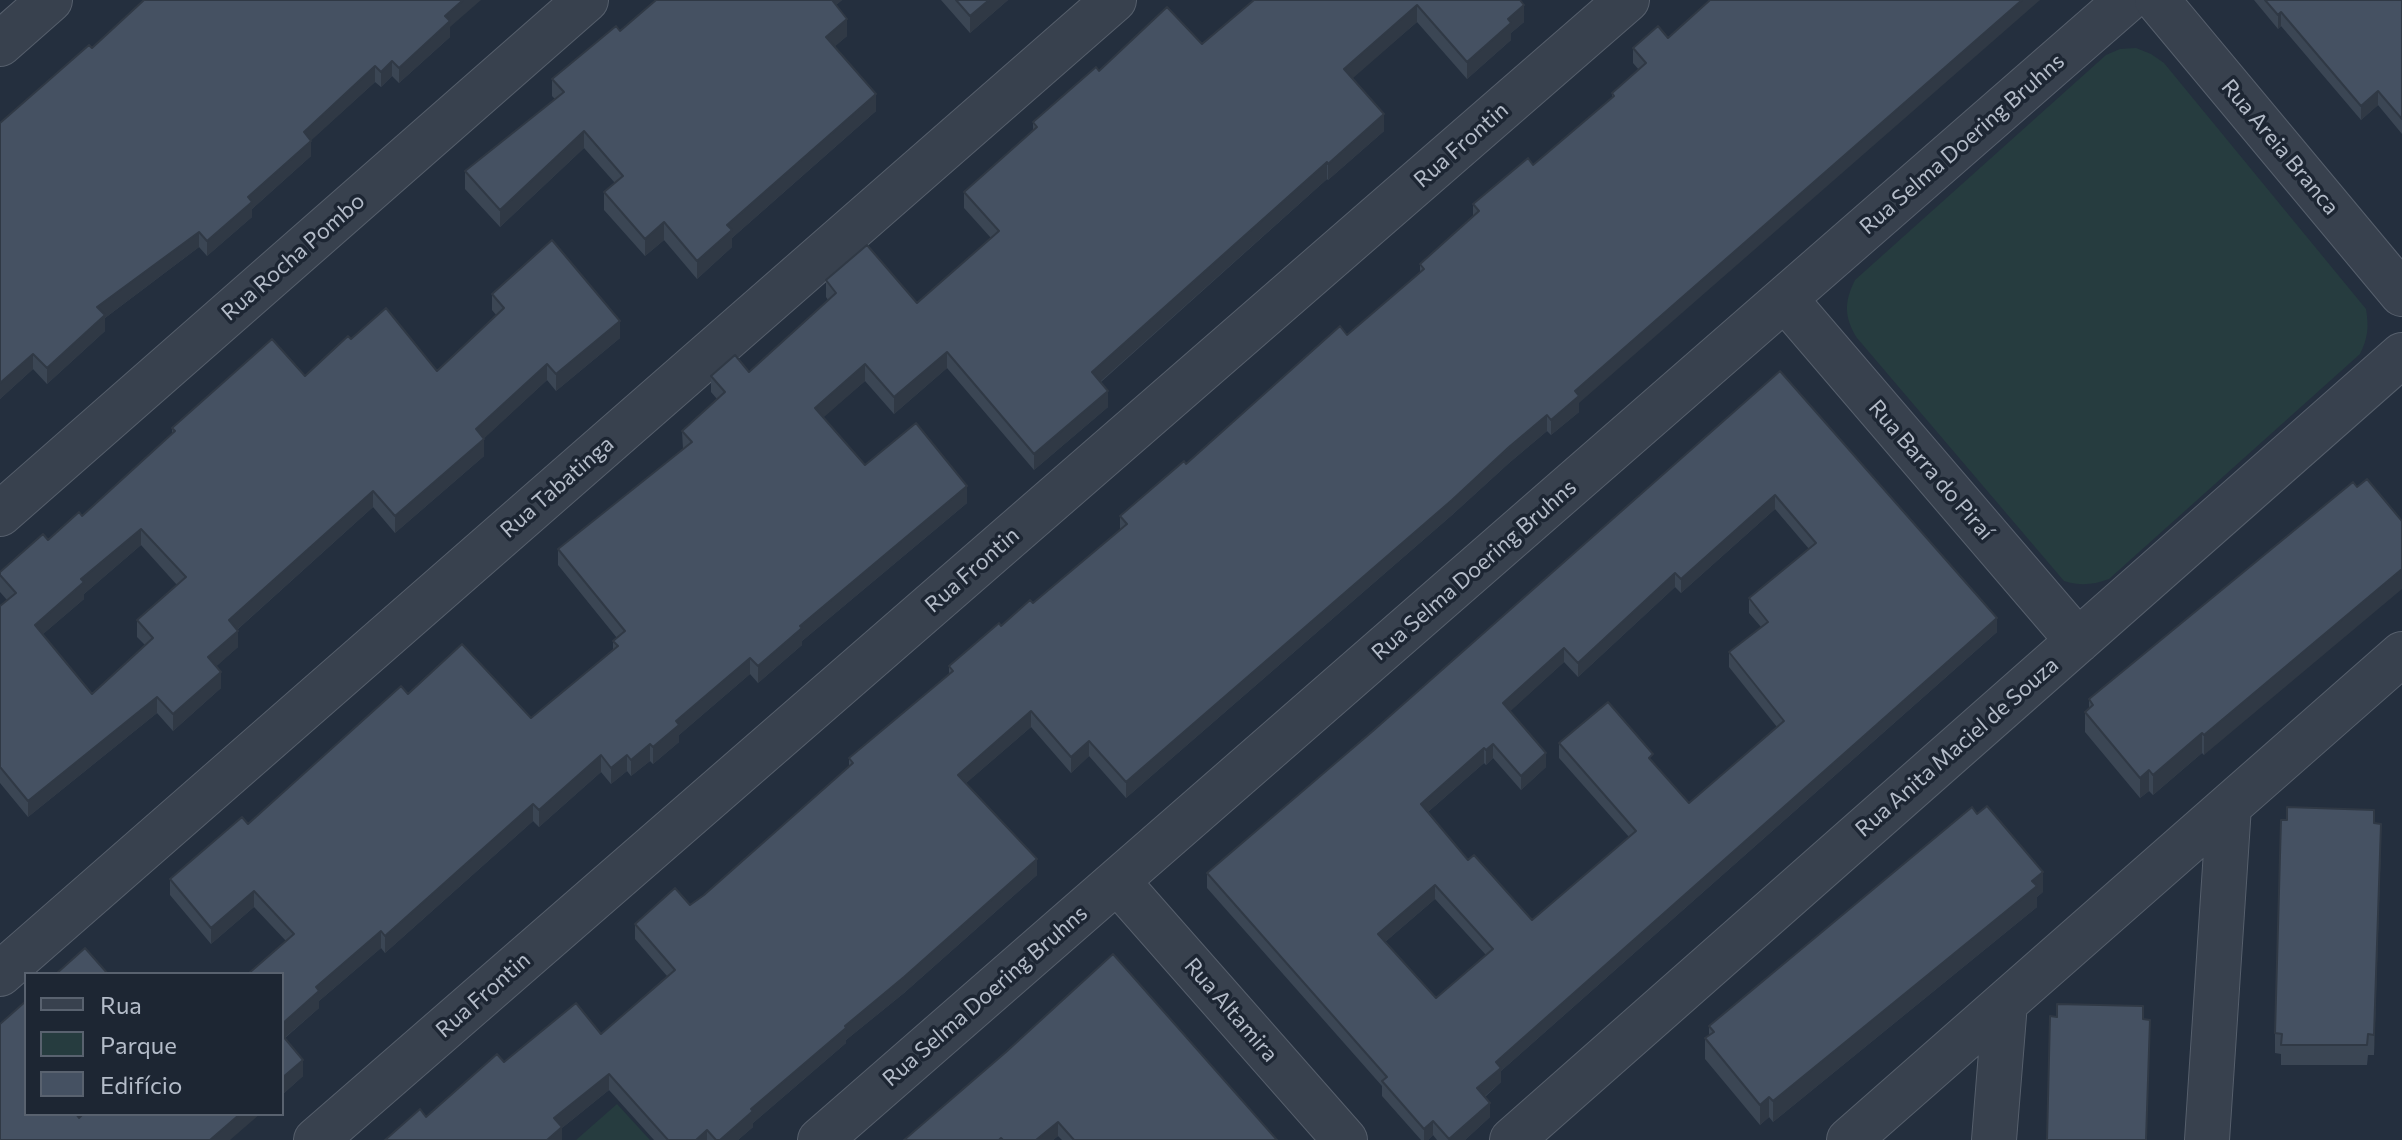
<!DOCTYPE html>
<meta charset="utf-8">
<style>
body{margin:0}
#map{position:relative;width:2402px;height:1140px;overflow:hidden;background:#242f3e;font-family:Commissioner,sans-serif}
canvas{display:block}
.legend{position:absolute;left:24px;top:972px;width:260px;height:144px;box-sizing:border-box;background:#1d2633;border:2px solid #59626f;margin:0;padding:10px 14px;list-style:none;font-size:24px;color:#b4bcc9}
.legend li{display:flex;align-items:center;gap:16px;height:40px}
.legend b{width:40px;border:2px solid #59626f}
</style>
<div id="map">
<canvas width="2402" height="1140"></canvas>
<ul class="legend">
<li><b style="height:10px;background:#38414e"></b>Rua</li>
<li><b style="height:22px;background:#263c3f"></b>Parque</li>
<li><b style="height:22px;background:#455162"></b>Edifício</li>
</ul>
</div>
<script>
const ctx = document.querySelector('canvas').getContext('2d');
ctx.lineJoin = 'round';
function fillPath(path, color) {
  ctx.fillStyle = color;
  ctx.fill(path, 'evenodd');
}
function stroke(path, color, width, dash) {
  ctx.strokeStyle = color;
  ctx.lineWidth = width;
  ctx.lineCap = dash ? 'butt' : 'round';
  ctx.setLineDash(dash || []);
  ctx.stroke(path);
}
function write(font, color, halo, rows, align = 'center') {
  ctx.font = font + ' Commissioner,sans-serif';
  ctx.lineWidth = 7;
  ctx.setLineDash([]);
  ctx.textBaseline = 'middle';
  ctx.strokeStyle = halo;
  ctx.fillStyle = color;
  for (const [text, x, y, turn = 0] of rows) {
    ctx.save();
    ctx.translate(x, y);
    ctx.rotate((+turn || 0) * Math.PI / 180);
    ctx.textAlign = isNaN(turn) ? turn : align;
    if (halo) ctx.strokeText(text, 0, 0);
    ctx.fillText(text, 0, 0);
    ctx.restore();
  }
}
fillPath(new Path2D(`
 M2136,48L2151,54L2164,63L2366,309C2369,327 2368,338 2360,354L2109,579C2092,585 2081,586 2064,581L1857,338C1844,317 1844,302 1855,280L2106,55L2120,49Z
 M617,1104L650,1140H576Z`), '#263c3f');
const minor = new Path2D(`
 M0,44L50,0
 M1785,299L2078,641
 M0,514L586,0
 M1117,881L1345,1140
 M0,974L1114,0
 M820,1140L2127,0
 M1512,1140L2402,355
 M1849,1140L2402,654
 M1994,1140L2005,1003
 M2207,1140L2229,806`);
const tertiary = new Path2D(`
 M2157,0L2402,294
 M316,1140L1627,0`);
stroke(minor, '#565f6c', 46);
stroke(tertiary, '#565f6c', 46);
stroke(minor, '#38414e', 44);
stroke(tertiary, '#38414e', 44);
fillPath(new Path2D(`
 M656,0H842L836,5L847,36L835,46L876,111L732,238V247L697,279L664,240L645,256L604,210V192L615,183L584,148L500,227L465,189V171L555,99L552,96V79L620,31Z
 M941,0H1008L970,33Z
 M1254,0H1520L1524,22L1511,33V40L1467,79L1417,22L1352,78L1384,131L1328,180L1327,179L1101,382L1108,407L1034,470L947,368L894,414L865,381L823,417L865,465L967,503L802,641V645L758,683L750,674L679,735V742L653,764L650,761L631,776L627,771L611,784L601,772L539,827L533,821L385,953L381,948L319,1001V1008L285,1038L303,1076L282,1095L286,941L254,907L211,944L170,895V879L248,824L408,694L531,718L613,650V641L617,638L558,565V549L683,449L682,431L717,399L711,392V376L749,372L828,300L826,297V280L917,303L991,238L964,208V192L1033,130V122L1099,71L1202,44Z
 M2254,0H2402V134L2378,105L2361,120L2281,26L2278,29Z
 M1658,26L1579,403V412L1551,435L1547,431L1509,463L1452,515L1126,798L1089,756L1071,773L1031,727L966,783L1037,875L904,993L846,1040V1043L753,1123V1127L738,1140H654L609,1090L562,1128V1140L426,1117L504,1062L601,1034L667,976L635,939V924L690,905L704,895L849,767V758L949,674V666L1033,603L1120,530V516L1347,335L1420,272V264L1473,217V204L1533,165L1612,98V93L1639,70L1633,63V48Z
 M450,27V37L399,83L392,76L381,87L375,82L311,140V156L252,209V217L207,256L199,247L105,318V331L47,384L33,369L0,399V123Z
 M492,294L620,338L556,391L547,380L484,438V456L395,533L373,507L237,630L238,647L216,666L221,688L173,731L157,713L28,817L0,783V606L7,600L0,592V572L82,516L172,434V428L305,376L351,339L437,371L497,316L492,310ZM141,545L177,585L137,620V637L145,645L92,694L43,634L84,599V594Z
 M1780,371L1997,632L1501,1071V1082L1485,1097L1490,1117L1465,1140H1437L1433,1135L1428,1140H1421L1382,1096V1086L1207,888V873L1374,730ZM1775,509L1809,549L1749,598V613L1761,627L1729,652V667L1777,727L1689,803L1653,762L1559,743V758L1629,837L1532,920L1468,860L1428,812L1484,763L1486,765L1493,758L1521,790L1546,767L1510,711L1564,662L1578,677L1675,587L1681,593ZM1435,899L1486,955L1436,998L1385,942Z
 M2353,482L2204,755L2202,753L2153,795L2149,791L2140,798L2085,732V712L2089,709V699Z
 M2374,823L2381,844L2374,1055H2368L2367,1065H2281V1054L2275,1053V1033Z
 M2043,892L2037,897V907L1773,1122L1769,1117L1760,1125L1705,1059V1038L1709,1035V1026Z
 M1006,1052L1277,1140H1062L1058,1136L1053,1140H904Z`), '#3b4654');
fillPath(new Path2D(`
 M463,0H481L450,27V37L399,83V68L445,16Z
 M828,0H842L828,12Z
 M989,0H1008L970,33V16Z
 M2022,0H2040L1579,403V412L1551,435V420L1575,391Z
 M1417,5V22L1344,86V69Z
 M1524,5V22L1511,33V40L1467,79V62L1508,19Z
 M2281,12V26L2278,29V15Z
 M847,19V36L826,54V37Z
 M392,61V76L381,87V72Z
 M375,66V82L304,147V132Z
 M2378,91V105L2361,120V106Z
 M876,94V111L732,238V247L697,279V261L727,225Z
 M1384,114V131L1328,180V164Z
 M584,131V148L500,227V210Z
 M311,141V156L252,209V217L207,256V241L248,197Z
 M1327,162V179L1092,389V372Z
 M664,222V240L645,256V239Z
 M199,232V247L105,318V331L47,384V368L97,307Z
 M620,321V338L556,391V374Z
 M947,352V368L894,414V397Z
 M33,354V369L0,399V383Z
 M547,364V380L476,446V429Z
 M865,364V381L815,425V408Z
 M1108,391V407L1034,470V454Z
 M1547,415V431L1509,463L1452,515L1126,798V782Z
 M484,439V456L395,533V516Z
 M967,486V503L802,641V645L758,683V666L800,626Z
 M373,491V507L229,637V620Z
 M1775,495V509L1681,593V579Z
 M141,529V545L84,594V599L35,641V625L81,579Z
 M2402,569V589L2204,755V735Z
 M1675,573V587L1578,677V663Z
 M1997,618V632L1501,1071V1082L1477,1103V1088L1496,1062Z
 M238,631V647L208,674V657Z
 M1564,648V662L1503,718V703Z
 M750,658V674L679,735V742L653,764V747L676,721Z
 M221,672V688L173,731V714Z
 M157,697V713L28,817V801Z
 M1031,711V727L958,790V775Z
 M2202,733V753L2153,795V775Z
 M1089,741V756L1071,773V757Z
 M650,744V761L631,776V760Z
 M1493,744V758L1486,765V750Z
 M1484,748V763L1421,818V804Z
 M1546,753V767L1521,790V776Z
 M601,755V772L539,827V810Z
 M627,755V771L611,784V768Z
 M2149,770V791L2140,798V778Z
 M533,804V821L385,953V936Z
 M2381,824V844L2374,1055V1035Z
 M1037,859V875L904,993L846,1040V1043L753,1123V1127L738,1140H720L751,1109L845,1026Z
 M2043,872V892L2037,897V907L1773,1122V1101Z
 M1435,885V899L1378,948V934Z
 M254,891V907L211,944V928Z
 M381,931V948L319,1001V1008L282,1040V1024L316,987Z
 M303,1060V1076L282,1095V1078Z
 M609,1074V1090L562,1128V1140H547L554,1118Z
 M1769,1097V1117L1760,1125V1105Z
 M1490,1103V1117L1465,1140H1449Z
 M240,1114H260L230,1140H210Z
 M1433,1121V1135L1428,1140H1424V1129Z
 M1058,1122V1136L1053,1140H1036Z
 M707,1130V1140H696Z`), '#303945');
const building = new Path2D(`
 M144,0H463L445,16L450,21L399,68L392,61L381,72L375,66L304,132L311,141L248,197L252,202L207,241L199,232L97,307L105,315L47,368L33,354L0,383V123L89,45L92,48Z
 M656,0H832L847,19L826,37L876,94L727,225L732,230L697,261L664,222L645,239L604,192L623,176L584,131L500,210L465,171L564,92L552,79L616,26L620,31Z
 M956,0H989L970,16Z
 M1254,0H1520L1524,5L1508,19L1511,23L1467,62L1417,5L1344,69L1384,114L1328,164L1327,162L1092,372L1108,391L1034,454L947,352L894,397L865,364L815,408L865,465L916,423L967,486L800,626L802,628L758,666L750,658L676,721L679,725L653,747L650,744L631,760L627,755L611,768L601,755L539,810L533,804L385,936L381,931L316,987L319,991L282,1024V974H248L294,934L254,891L211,928L170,879L242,817L248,824L401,686L408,694L462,644L531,718L618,646L613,641L625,631L558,549L692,442L682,431L725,392L711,376L735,355L749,372L836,293L826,280L867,245L917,303L999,231L964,192L1037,127L1033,122L1096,67L1099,71L1167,7L1202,44Z
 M1710,0H2022L1575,391L1579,396L1551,420L1547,415L1509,447L1452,500L1126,782L1089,741L1071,757L1031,711L958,775L1037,859L904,977L845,1026L846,1028L751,1109L753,1111L720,1140H716L707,1130L696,1140H668L609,1074L554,1118L562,1127L547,1140H385L420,1109L426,1117L497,1054L504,1062L576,1003L601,1034L675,970L635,924L675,888L690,905L704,895L853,763L849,758L953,671L949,666L999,623L1001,626L1030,600L1033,603L1127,524L1120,516L1184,461L1186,464L1340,326L1347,335L1424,269L1420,264L1479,211L1473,204L1528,158L1533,165L1614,96L1612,93L1646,63L1633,48L1658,26L1668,38Z
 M2265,0H2402V119L2378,91L2361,106L2281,12L2278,15Z
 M552,240L620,321L556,374L547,364L476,429L484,439L395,516L373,491L229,620L238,631L208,657L221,672L173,714L157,697L28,801L0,767V606L16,593L0,575V572L43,534L48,540L79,512L82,516L175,431L172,428L272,339L305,376L348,336L351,339L386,308L437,371L504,308L492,294ZM141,529L186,577L137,620L153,638L92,694L35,625L84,582L81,579Z
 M1780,371L1997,618L1496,1062L1501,1068L1477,1088L1490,1103L1449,1139L1433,1121L1424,1129L1382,1081L1387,1077L1207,873L1374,730ZM1775,495L1816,543L1749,598L1768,622L1729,652L1784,721L1689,803L1649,758L1653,754L1608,702L1559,743L1636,831L1532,920L1474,855L1468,860L1421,804L1484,748L1486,750L1493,744L1521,776L1546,753L1503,703L1564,648L1578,663L1675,573L1681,579ZM1435,885L1493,949L1436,998L1378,934Z
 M2367,479L2402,521V569L2204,735L2202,733L2153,775L2149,770L2140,778L2085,712L2093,705L2089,699L2353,482L2357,487Z
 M1987,806L2043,872L2032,881L2037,886L1773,1101L1769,1097L1760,1105L1705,1038L1714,1032L1709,1026L1972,807L1977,814Z
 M2287,807L2374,810V823L2381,824L2374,1035L2368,1034L2367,1045H2281L2282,1034L2275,1033L2281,820H2287Z
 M85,948L108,974H56Z
 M1113,954L1277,1140H1074L1058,1122L1036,1140H1003L1001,1138L999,1140H904L1006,1052Z
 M26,1001V1114H76L79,1118L83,1114H240L210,1140H0V1024Z
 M2057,1004L2143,1006V1019L2150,1020L2146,1140H2047L2050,1016L2057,1017Z
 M282,1035L303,1060L282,1078Z`);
fillPath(building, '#455162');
stroke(building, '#303945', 2);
write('22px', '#b4bcc9', '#1d2633', [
 ["Rua Selma Doering Bruhns",1962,144,-41],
 ["Rua Frontin",1461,145,-41],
 ["Rua Areia Branca",2280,147,50],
 ["Rua Rocha Pombo",293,257,-41],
 ["Rua Barra do Piraí",1931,470,49],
 ["Rua Tabatinga",557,487,-41],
 ["Rua Frontin",972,570,-41],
 ["Rua Selma Doering Bruhns",1474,570,-41],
 ["Rua Anita Maciel de Souza",1957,747,-41],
 ["Rua Frontin",483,995,-41],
 ["Rua Selma Doering Bruhns",985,996,-41],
 ["Rua Altamira",1231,1010,49]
]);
</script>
